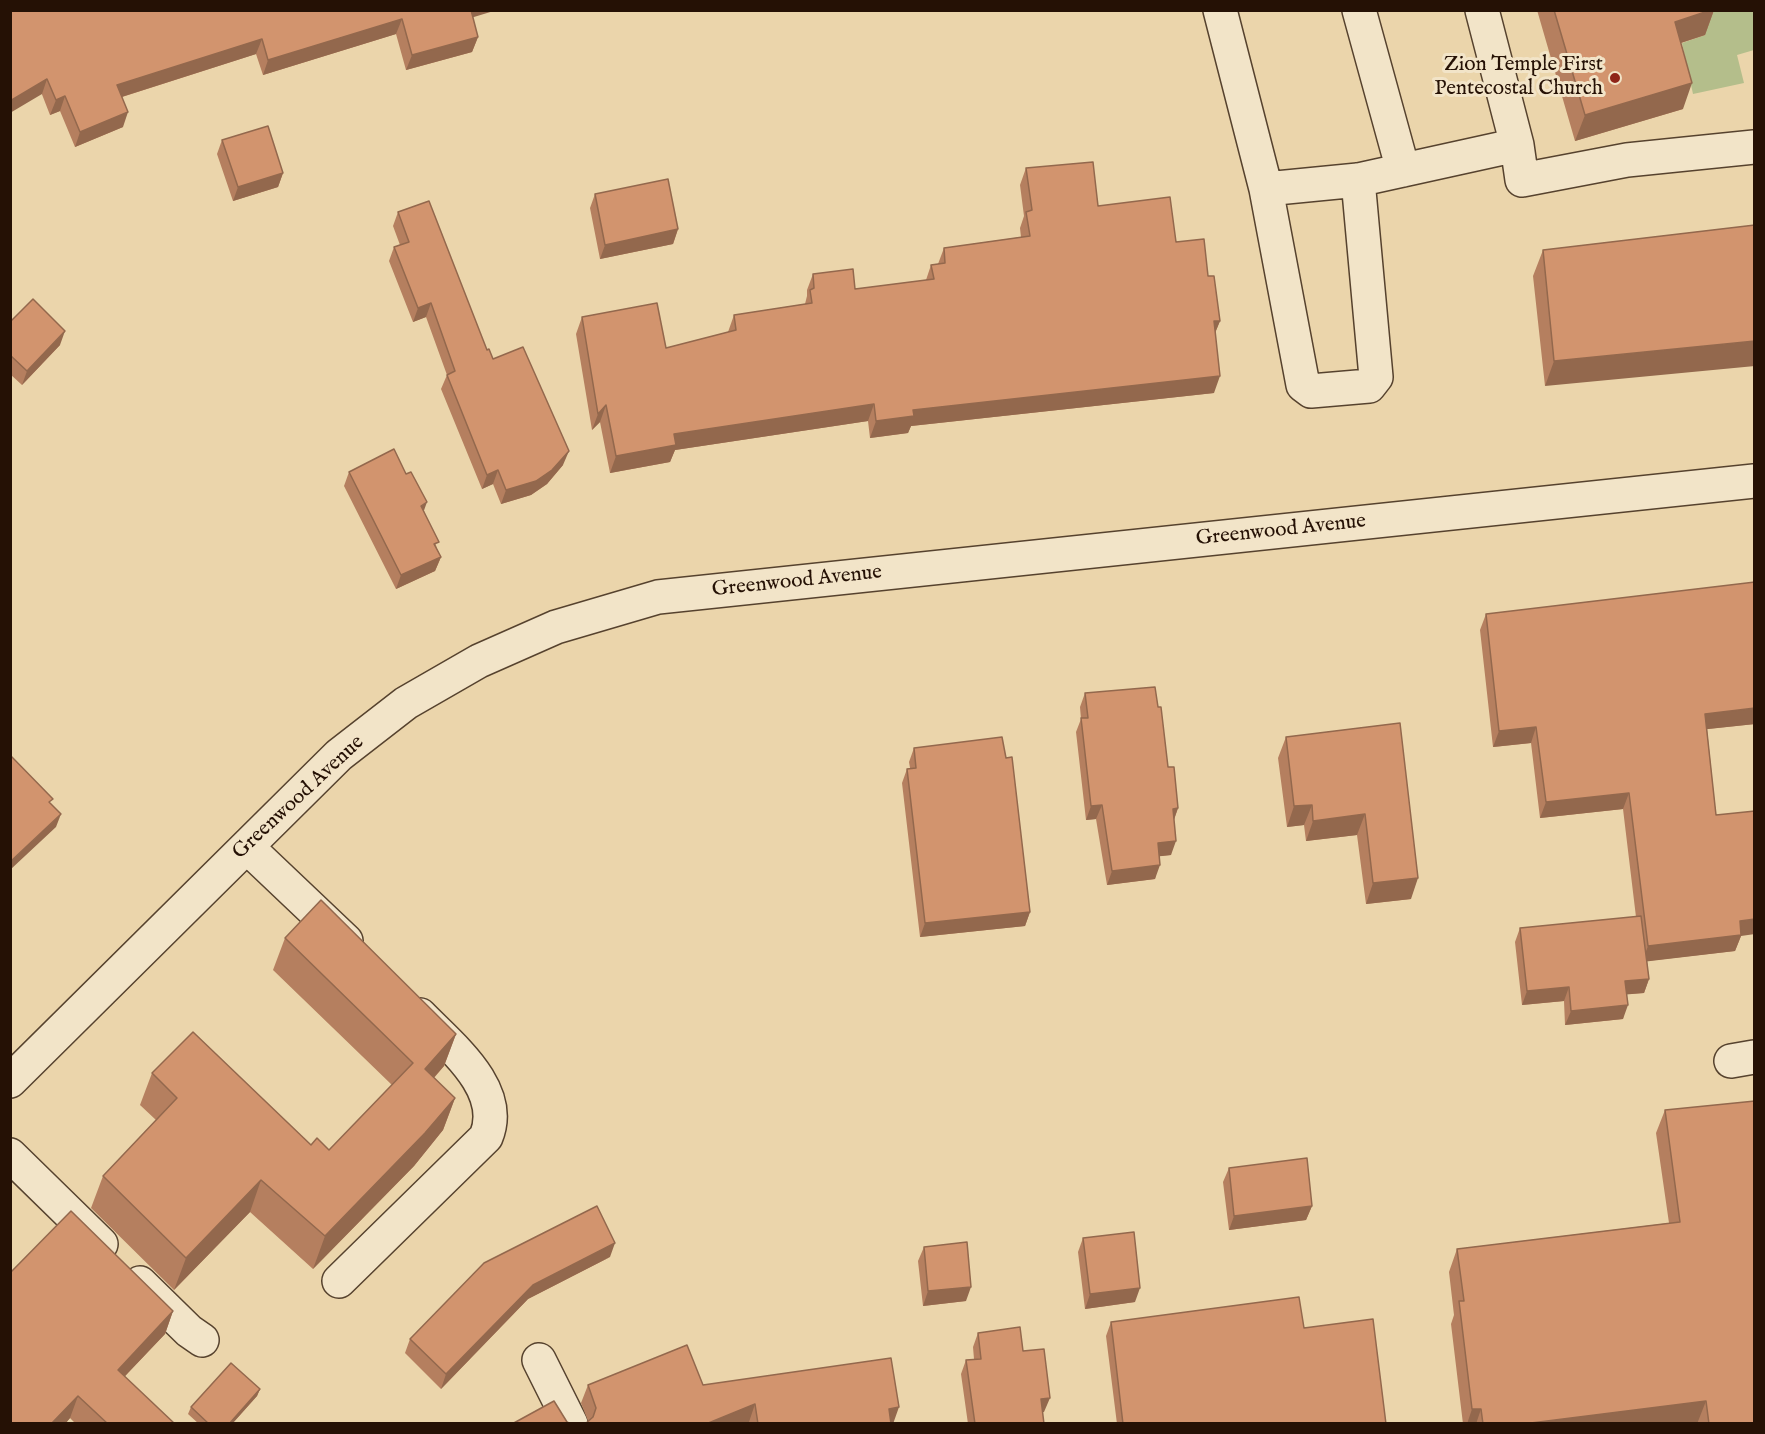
<!DOCTYPE html>
<style>
body{margin:0}
#map{position:relative;width:1765px;height:1434px;overflow:hidden;background:#ebd5ab;font-family:"IM FELL English",serif}
canvas{display:block}
.frame{position:absolute;inset:0;border:12px solid #251105;pointer-events:none}
</style>
<div id="map">
<canvas width="1765" height="1434"></canvas>
<div class="frame"></div>
</div>
<script>
const ctx = document.querySelector('canvas').getContext('2d');
ctx.lineJoin = 'round';
function fillPath(path, color) {
  ctx.fillStyle = color;
  ctx.fill(path, 'evenodd');
}
function stroke(path, color, width, dash) {
  ctx.strokeStyle = color;
  ctx.lineWidth = width;
  ctx.lineCap = dash ? 'butt' : 'round';
  ctx.setLineDash(dash || []);
  ctx.stroke(path);
}
function write(font, color, halo, rows, align = 'center') {
  ctx.font = font + ' "IM FELL English",serif';
  ctx.lineWidth = 6;
  ctx.setLineDash([]);
  ctx.textBaseline = 'middle';
  ctx.strokeStyle = halo;
  ctx.fillStyle = color;
  for (const [text, x, y, turn = 0] of rows) {
    ctx.save();
    ctx.translate(x, y);
    ctx.rotate((+turn || 0) * Math.PI / 180);
    ctx.textAlign = isNaN(turn) ? turn : align;
    if (halo) ctx.strokeText(text, 0, 0);
    ctx.fillText(text, 0, 0);
    ctx.restore();
  }
}
fillPath(new Path2D(`
 M1698,11H1754V50L1737,55L1744,83L1693,94L1682,43L1705,35Z`), '#b4be8b');
const minor = new Path2D(`
 M1220,10L1266,189L1303,385L1311,391L1369,386L1376,377L1358,180
 M1359,10L1403,170
 M1482,10L1517,145L1522,180L1627,160L1754,147
 M1266,189L1358,180L1517,145
 M247,847L346,941
 M1731,1061L1754,1057
 M10,1081L339,755L406,703L479,661L556,627L658,597L1754,481
 M10,1155L101,1244
 M339,1281L486,1137C506,1089 450,1046 420,1015
 M140,1283L189,1331L202,1340
 M539,1360L571,1424`);
stroke(minor, '#56422e', 36);
stroke(minor, '#f2e4c8', 33);
fillPath(new Path2D(`
 M1537,10H1714L1705,35L1681,43L1683,109L1575,141Z
 M10,12L473,18L478,37L472,52L406,70L396,34L263,75L256,54L122,97L123,127L75,147L60,111L50,115Z
 M222,140L283,173L278,187L233,201L217,154Z
 M1026,168L1098,206L1176,242L1208,276L1220,321L1215,333L1214,393L911,426L908,433L870,438L868,421L675,450L670,462L610,473L600,422L592,430L576,334L582,317L666,348L728,332L734,315L805,304L807,296V290L813,274L855,289L926,280L931,265L938,264L944,248L1021,237L1020,228L1024,216L1020,185Z
 M595,194L678,229L673,244L600,259L590,208Z
 M398,212L487,350L563,465L547,484L531,495L501,504L493,484L482,489L441,389L447,375L426,317L413,322L389,261L394,247L400,245L393,226Z
 M1755,225L1545,386L1533,276L1543,250Z
 M10,322L60,345L22,385L10,374Z
 M349,472L424,511L437,548L441,557L435,571L396,589L344,486Z
 M1486,614L1755,724L1707,729L1716,815L1741,936L1735,951L1647,961L1649,979L1644,993L1627,994L1623,1019L1565,1025L1564,1001L1522,1005L1515,942L1520,928L1636,917L1623,809L1540,818L1531,743L1493,747L1480,630Z
 M1085,693L1158,707L1168,767L1178,808L1174,820L1171,855L1160,856L1155,879L1107,885L1096,819L1086,820L1076,732L1081,719L1080,707Z
 M1400,723L1411,899L1366,904L1357,835L1306,841L1304,825L1287,827L1278,758L1286,737Z
 M914,748L1006,758L1030,912L1025,926L920,937L902,783L907,769L910,768L909,762Z
 M285,938L456,1034L444,1066L434,1078L455,1098L443,1130L414,1166L313,1269L250,1212L174,1290L91,1208L103,1176L156,1120L140,1105L152,1073L311,1145L329,1150L392,1085L273,970Z
 M1665,1110L1755,1424H1463L1451,1324L1454,1315L1449,1272L1457,1249L1669,1223L1656,1133Z
 M1229,1168L1312,1206L1306,1220L1229,1230L1223,1182Z
 M1083,1238L1135,1302L1085,1309L1078,1252Z
 M924,1247L966,1301L923,1306L918,1261Z
 M610,1257L528,1299L441,1389L405,1353L410,1339Z
 M173,1311L165,1334L124,1377L175,1424H76L70,1418L65,1424H10Z
 M1111,1322L1304,1328L1386,1424H1117L1106,1336Z
 M978,1333L1023,1351L1044,1412H1042L1044,1424H968L961,1374L966,1360L974,1359L973,1347Z
 M588,1385H703L893,1424H749V1422L744,1424H585L588,1421L581,1403Z
 M260,1389L257,1396L232,1424H199L188,1414L191,1407Z`), '#b57f5f');
fillPath(new Path2D(`
 M468,10H497L464,20Z
 M1711,10H1714L1705,35L1665,48L1675,22Z
 M402,19L396,34L263,75L268,60Z
 M478,37L472,52L406,70L412,55Z
 M262,39L256,54L112,100L117,85Z
 M47,79L42,94L10,113V101Z
 M1692,83L1683,109L1575,141L1585,115Z
 M65,96L60,111L50,115L56,100Z
 M128,112L123,127L75,147L80,132Z
 M283,173L278,187L233,201L238,187Z
 M678,229L673,244L600,259L605,245Z
 M431,303L426,317L413,322L418,308Z
 M1214,321H1220L1213,338Z
 M65,331L60,345L22,385L27,371Z
 M1755,341V366L1545,386L1554,361Z
 M1220,376L1214,393L911,426L908,433L870,438L876,421L913,410Z
 M874,404L868,421L675,450L670,462L610,473L616,456L674,434Z
 M606,405L600,422L592,430L598,414Z
 M569,451L563,465L547,484L531,495L501,504L506,490Z
 M498,470L493,484L482,489L487,475Z
 M427,502L422,516L421,506Z
 M441,557L435,571L396,589L401,575Z
 M1755,708V724L1699,730L1705,714Z
 M1536,727L1531,743L1493,747L1499,731Z
 M1629,793L1623,809L1540,818L1546,802Z
 M1102,805L1096,819L1086,820L1091,806Z
 M1312,805L1304,825L1287,827L1294,806Z
 M1178,808L1173,822V809Z
 M61,814L56,827L10,870V862Z
 M1365,814L1357,835L1306,841L1313,821Z
 M1176,841L1171,855L1153,857L1158,843Z
 M1160,865L1155,879L1107,885L1112,871Z
 M1418,878L1411,899L1366,904L1373,883Z
 M1030,912L1025,926L920,937L925,923Z
 M1755,919V934L1741,936L1735,951L1642,962L1648,946L1740,921Z
 M1649,979L1644,993L1620,995L1625,981Z
 M1569,987L1564,1001L1522,1005L1527,991Z
 M1628,1005L1623,1019L1565,1025L1571,1011Z
 M456,1034L444,1066L413,1101L425,1069Z
 M455,1098L443,1130L414,1166L313,1269L325,1236Z
 M261,1180L250,1212L174,1290L186,1258Z
 M1312,1206L1306,1220L1229,1230L1234,1216Z
 M615,1243L610,1257L528,1299L441,1389L446,1374L533,1285Z
 M971,1287L966,1301L923,1306L928,1291Z
 M1140,1288L1135,1302L1085,1309L1090,1294Z
 M173,1311L165,1334L109,1393L118,1370Z
 M260,1389L257,1396L232,1424H229Z
 M78,1396L70,1418L65,1424H51Z
 M1050,1398L1044,1412L1035,1413L1041,1399Z
 M1706,1401L1697,1424H1523Z
 M755,1404L749,1422L744,1424H706Z
 M899,1407L893,1424H884L889,1409Z
 M1472,1409H1481L1476,1424H1467Z`), '#93684d');
const building = new Path2D(`
 M13,10H471L478,37L412,55L402,19L268,60L262,39L117,85L128,112L80,132L65,96L56,100L47,79L10,101V12Z
 M1554,10H1711L1675,22L1692,83L1585,115Z
 M268,126L283,173L238,187L222,140Z
 M1093,162L1098,206L1170,197L1176,242L1204,239L1208,276H1214L1220,321H1214L1220,376L913,410L914,416L876,421L874,404L674,434L676,445L616,456L606,405L598,414L582,317L657,303L666,348L736,330L734,315L812,303L810,290L814,288L813,274L853,269L855,289L934,279L931,265L945,263L944,248L1030,236L1026,212L1032,210L1026,168Z
 M668,179L678,229L605,245L595,194Z
 M429,201L487,350L489,349L493,359L523,347L569,451L552,470L536,481L506,490L498,470L487,475L447,375L455,371L431,303L418,308L394,247L409,242L398,212Z
 M1755,225V341L1554,361L1543,250Z
 M33,299L65,331L27,371L10,355V322Z
 M394,449L406,474L411,472L427,502L421,506L439,542L434,544L441,557L401,575L349,472Z
 M1755,582V708L1705,714L1716,815L1755,811V919L1740,921L1741,935L1648,946L1629,793L1546,802L1536,727L1499,731L1486,614Z
 M1155,687L1158,707H1161L1168,767H1174L1178,808L1173,809L1176,841L1158,843L1160,865L1112,871L1102,805L1091,806L1081,718H1088L1085,693Z
 M1400,723L1418,878L1373,883L1365,814L1313,821L1312,805L1294,806L1286,737Z
 M1002,737L1006,758L1012,757L1030,912L925,923L907,769L916,768L914,748Z
 M10,755L53,799L49,802L61,814L10,862Z
 M321,900L456,1034L425,1069L455,1098L425,1133L325,1236L261,1180L186,1258L103,1176L177,1098L152,1073L193,1032L311,1145L317,1138L329,1150L413,1063L285,938Z
 M1641,916L1649,979L1625,981L1628,1005L1571,1011L1569,987L1527,991L1520,928Z
 M1755,1101V1424H1709L1706,1401L1523,1424H1483L1481,1409H1472L1459,1301H1464L1457,1249L1680,1222L1665,1110Z
 M1307,1158L1312,1206L1234,1216L1229,1168Z
 M597,1206L615,1243L533,1285L446,1374L410,1339L484,1263Z
 M71,1211L173,1311L118,1370L175,1424H108L78,1396L51,1424H10V1273Z
 M1134,1232L1140,1288L1090,1294L1083,1238Z
 M967,1242L971,1287L928,1291L924,1247Z
 M1299,1297L1304,1328L1373,1319L1386,1424H1123L1111,1322Z
 M1020,1327L1023,1351L1044,1349L1050,1398L1041,1399L1044,1424H975L966,1360L981,1359L978,1333Z
 M687,1345L703,1385L891,1358L899,1407L889,1409L891,1424H758L755,1404L706,1424H585L593,1417L596,1408L588,1385Z
 M231,1363L260,1389L229,1424H209L191,1407Z
 M554,1401L567,1422L571,1424H512Z`);
fillPath(building, '#d2946e');
stroke(building, '#93684d', 1.5);
for (const [x, y, r, color] of [
 [1615,78,6,"#8f2418"]
]) {
  const dot = new Path2D();
  dot.arc(x, y, r, 0, 2 * Math.PI);
  ctx.fillStyle = color;
  ctx.fill(dot);
  stroke(dot, '#f2e4c8', 2);
}
write('21px', '#251105', '#f2e4c8', [
 ["Zion Temple First",1603,66],
 ["Pentecostal Church",1603,90]
], 'right');
write('21px', '#251105', '#f2e4c8', [
 ["Greenwood Avenue",1281,531,-6],
 ["Greenwood Avenue",797,582,-6],
 ["Greenwood Avenue",299,798,-43]
]);
</script>
